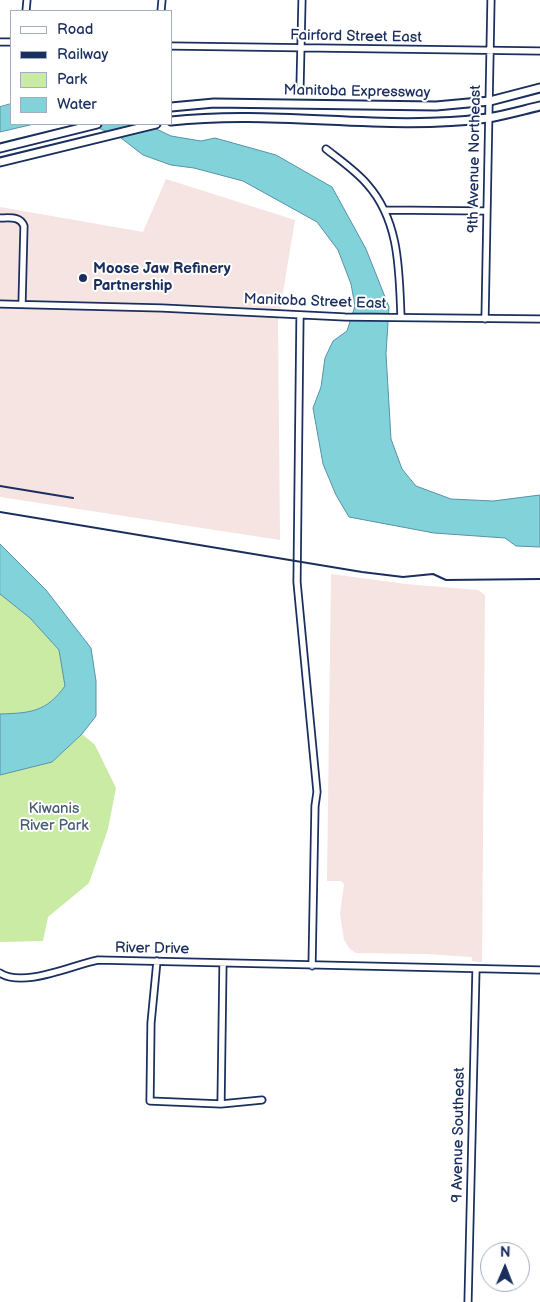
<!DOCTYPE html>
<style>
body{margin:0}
#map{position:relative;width:540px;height:1302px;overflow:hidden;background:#fff;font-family:"Balsamiq Sans",sans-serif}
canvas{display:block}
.legend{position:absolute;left:10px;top:10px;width:162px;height:115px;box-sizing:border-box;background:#fff;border:1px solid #a4acbf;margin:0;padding:6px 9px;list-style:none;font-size:15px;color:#1b2f5e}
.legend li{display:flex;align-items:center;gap:10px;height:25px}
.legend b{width:25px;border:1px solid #a4acbf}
.north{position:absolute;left:480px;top:1242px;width:50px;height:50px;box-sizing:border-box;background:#fff;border:1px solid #a4acbf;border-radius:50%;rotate:1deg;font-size:14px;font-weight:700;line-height:20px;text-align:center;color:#1b2f5e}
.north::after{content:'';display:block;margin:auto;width:18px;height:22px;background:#1b2f5e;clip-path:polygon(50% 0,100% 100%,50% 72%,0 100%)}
</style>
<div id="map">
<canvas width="540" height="1302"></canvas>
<ul class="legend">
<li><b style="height:6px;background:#fff"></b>Road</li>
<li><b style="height:6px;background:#1b2f5e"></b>Railway</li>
<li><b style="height:14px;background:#c9eba4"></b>Park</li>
<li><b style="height:14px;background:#81d3d9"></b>Water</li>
</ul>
<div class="north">N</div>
</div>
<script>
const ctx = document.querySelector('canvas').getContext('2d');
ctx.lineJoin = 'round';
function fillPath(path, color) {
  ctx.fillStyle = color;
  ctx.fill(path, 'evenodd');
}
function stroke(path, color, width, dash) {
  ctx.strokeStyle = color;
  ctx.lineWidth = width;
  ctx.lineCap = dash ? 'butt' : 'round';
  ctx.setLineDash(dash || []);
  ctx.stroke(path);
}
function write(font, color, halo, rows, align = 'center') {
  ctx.font = font + ' "Balsamiq Sans",sans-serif';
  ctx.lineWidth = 4;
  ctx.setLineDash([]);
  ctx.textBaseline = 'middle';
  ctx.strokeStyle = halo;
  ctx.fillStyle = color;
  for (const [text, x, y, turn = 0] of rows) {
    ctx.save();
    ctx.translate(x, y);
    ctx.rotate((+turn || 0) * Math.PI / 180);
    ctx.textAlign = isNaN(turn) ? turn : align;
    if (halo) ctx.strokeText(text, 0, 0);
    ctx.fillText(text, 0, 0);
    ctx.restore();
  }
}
fillPath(new Path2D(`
 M166,179L295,220L278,322L280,540L0,497V207L143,232Z
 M331,574L406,584L478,590L485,595L482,962L472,961V957L426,954L356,953L350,949L344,940L340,914L344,884L341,881H327Z`), '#f5e4e2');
fillPath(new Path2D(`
 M0,594L30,618L59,650L65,686C45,712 31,713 0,714Z
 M82,734L95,745L116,788L108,829L89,883L48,917L43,941L0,942V775L52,762Z`), '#c9eba4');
const water = new Path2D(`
 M11,104V124H34L0,132V107Z
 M90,124H146L171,136L201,141L215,138L276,155L332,187L366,249L389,307L386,354L391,439L402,469L416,486L451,499L493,501L540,495V547L516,546L505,538L434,533L349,517L336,495L323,464L313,408L321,387L325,358L333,341L347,331L355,306L351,284L338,250L317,222L243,181L194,168L171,165L143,155L121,138Z
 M0,544L46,590L91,648L96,681V716L82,734L52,762L0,775V714C31,713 46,712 65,686L59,650L30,618L0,594Z`);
fillPath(water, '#81d3d9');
stroke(water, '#5891a8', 1);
const minor = new Path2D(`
 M26,11L27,0
 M161,11L162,0
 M0,42H11
 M171,46L540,51
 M300,87L302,0
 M326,149C340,160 356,171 367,184C400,221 399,271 401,317
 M385,210L486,211
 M0,218C10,218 20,216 24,226L22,304
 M0,304L162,308L345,317L540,319
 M300,315L297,582L317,792L315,806L312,966
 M485,319L491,0
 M157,961L151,1023L150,1101L221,1104L262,1100
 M0,973C24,988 72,965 98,960L540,970
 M221,1104L223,963
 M468,1302L476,969`);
const major = new Path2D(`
 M171,107L214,103L436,106L490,101L540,88
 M171,121C276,109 383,132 488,118C505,115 523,110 540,106
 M0,148L97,124
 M0,162L156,124`);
stroke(minor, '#1b2f5e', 9);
stroke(major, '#1b2f5e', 11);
stroke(minor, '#fff', 5.5);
stroke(major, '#fff', 7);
stroke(new Path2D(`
 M0,486L73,498
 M0,512L362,572L403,577L433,574L446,580L540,579`), '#1b2f5e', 2);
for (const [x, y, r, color] of [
 [83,278,5,"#1b2f5e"]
]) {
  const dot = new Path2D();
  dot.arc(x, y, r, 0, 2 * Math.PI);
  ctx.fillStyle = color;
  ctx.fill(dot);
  stroke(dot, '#fff', 2);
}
write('15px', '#1b2f5e', '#fff', [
 ["Fairford Street East",356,37,1],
 ["Manitoba Expressway",357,92,1],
 ["9th Avenue Northeast",475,159,-89],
 ["Manitoba Street East",315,302,2],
 ["River Drive",152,949,1],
 ["9 Avenue Southeast",459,1135,-89]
]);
write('bold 15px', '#1b2f5e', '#fff', [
 ["Moose Jaw Refinery",93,269],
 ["Partnership",93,286]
], 'left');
write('15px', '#465e70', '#fff', [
 ["Kiwanis",54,809],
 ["River Park",54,826]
]);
</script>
